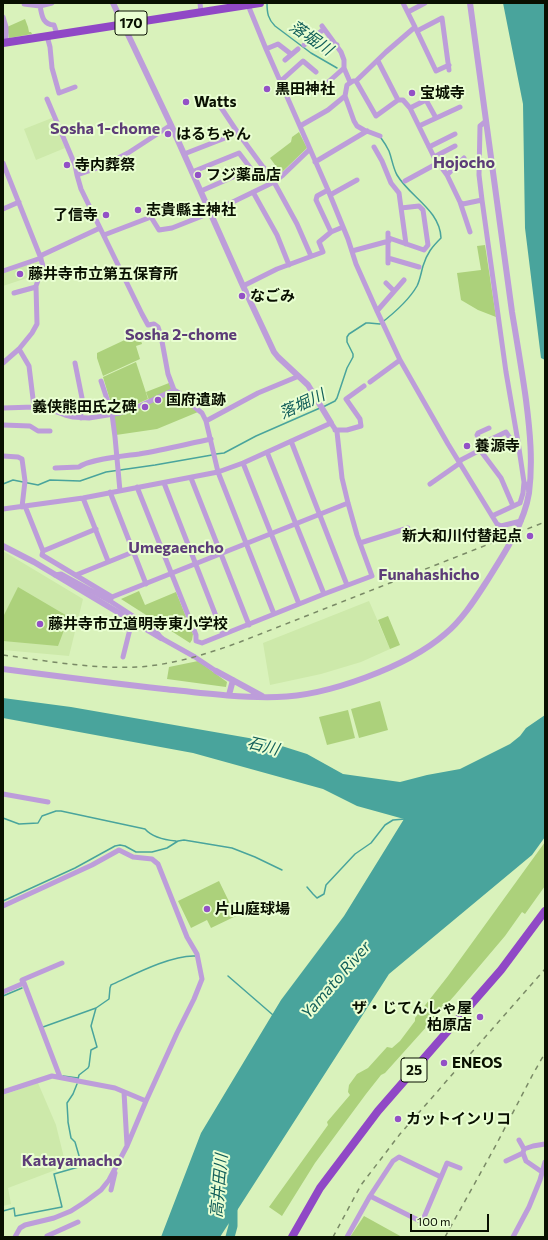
<!DOCTYPE html>
<meta charset="utf-8">
<style>
body{margin:0}
#map{position:relative;width:548px;height:1240px;overflow:hidden;background:#d9f2bb;font-family:Commissioner,sans-serif}
canvas{display:block}
.frame{position:absolute;inset:0;border:4px solid #091001;pointer-events:none}
.scale{position:absolute;left:410px;top:1214px;width:79px;height:18px;box-sizing:border-box;border:2px solid #091001;border-top:0;padding-left:5px;font-size:12px;line-height:14px;white-space:nowrap;color:#091001;-webkit-text-stroke:3px #e9fed2;paint-order:stroke}
</style>
<div id="map">
<canvas width="548" height="1240"></canvas>
<div class="frame"></div>
<div class="scale">100 m</div>
</div>
<script>
const ctx = document.querySelector('canvas').getContext('2d');
ctx.lineJoin = 'round';
function fillPath(path, color) {
  ctx.fillStyle = color;
  ctx.fill(path, 'evenodd');
}
function stroke(path, color, width, dash) {
  ctx.strokeStyle = color;
  ctx.lineWidth = width;
  ctx.lineCap = dash ? 'butt' : 'round';
  ctx.setLineDash(dash || []);
  ctx.stroke(path);
}
function write(font, color, halo, rows, align = 'center') {
  ctx.font = font + ' Commissioner,"Noto Sans JP",sans-serif';
  ctx.lineWidth = 4;
  ctx.setLineDash([]);
  ctx.textBaseline = 'middle';
  ctx.strokeStyle = halo;
  ctx.fillStyle = color;
  for (const [text, x, y, turn = 0] of rows) {
    ctx.save();
    ctx.translate(x, y);
    ctx.rotate((+turn || 0) * Math.PI / 180);
    ctx.textAlign = isNaN(turn) ? turn : align;
    if (halo) ctx.strokeText(text, 0, 0);
    ctx.fillText(text, 0, 0);
    ctx.restore();
  }
}
fillPath(new Path2D(`
 M52,118L65,148L36,160L24,129Z
 M39,261L41,265L36,275L3,286V273Z
 M3,551L83,599L69,656L3,650Z
 M369,601L390,649L361,662L321,674L270,685L263,643Z
 M38,1083L56,1125L66,1166L8,1188L11,1204L3,1206V1095Z`), '#cde9aa');
fillPath(new Path2D(`
 M25,19L28,27L29,32H31L32,34L9,38L7,27Z
 M299,132L307,148L281,173L270,158L291,142L292,137Z
 M485,245L496,317L478,310L461,300L457,273L481,270L477,246Z
 M146,330L147,334L140,337L142,344L136,346L140,359L103,376L97,358V353Z
 M136,362L148,399L121,411L113,410L103,377Z
 M169,383L172,390L149,400L146,392Z
 M173,392L180,395L198,412L157,429L116,435L113,416Z
 M18,587L69,617L58,646L3,641V617Z
 M139,591L145,605L176,592L193,634L192,640L190,643L121,599Z
 M388,616L400,645L390,649L378,620Z
 M198,661L227,682L226,687L167,679L169,667Z
 M380,701L388,730L359,738L351,709Z
 M348,710L355,738L327,745L319,717Z
 M545,842V886L525,914L522,912L505,936L455,995L385,1073L381,1075L366,1094L315,1163L282,1216L269,1207L328,1125L327,1122L350,1095L348,1092L349,1085L357,1074L368,1068L387,1047L392,1048L400,1041L415,1021V1018L448,976Z
 M219,881L236,916L211,928L207,920L191,928L178,901Z
 M364,1216L402,1237H350Z`), '#acd17b');
fillPath(new Path2D(`
 M503,3H545V360L541,358L525,228L523,104Z
 M3,698L71,707L266,741L307,754L343,774L400,782L427,775L460,769L510,744L520,736L526,728L545,715V837L532,855L389,974L220,1237H161L201,1133L281,1000L344,916L404,819L357,806L323,789L193,753L3,718Z`), '#49a49c');
stroke(new Path2D(`
 M267,3C267,13 268,19 275,26L311,53L337,68
 M323,407L335,401L337,398L347,368L353,357V354L347,342V337L349,334L366,323H369L380,324C393,314 409,300 417,286C420,280 421,273 423,266C427,253 432,247 441,238C440,210 410,197 397,175C393,168 392,159 389,151C387,147 384,142 381,138
 M216,454L224,453L256,436L320,408
 M3,484L13,480L38,485L50,480L80,481L106,472L155,465L212,455
 M3,818L19,824L38,823L42,816L56,811H61L145,829C152,837 165,840 176,841
 M307,887L313,894L317,898L324,894L326,885L355,854L371,843L385,825L393,820L405,819
 M3,901L75,868L115,846L120,845L125,846L136,852H152L167,848L178,841L184,840L232,848L255,857L282,870
 M228,976L273,1015
 M3,996L22,988
 M43,1027L96,1008L109,999L110,988L111,985C133,975 171,955 195,956
 M63,1076L78,1078
 M78,1079L79,1075L88,1068L89,1066L91,1050L97,1047L91,1026L96,1008
 M3,1211L14,1208L15,1216L62,1207L54,1174L82,1166L75,1142L71,1138L68,1122V1120L67,1103L73,1094L77,1084`), '#49a49c', 1.5);
stroke(new Path2D(`
 M230,1237L233,1226V1206`), '#49a49c', 9);
stroke(new Path2D(`
 M24,3V4L40,6L52,3
 M200,3L201,12
 M248,5L266,49L328,190L348,239L356,264L377,311L400,360L448,444L497,524L501,526L521,521
 M40,6C42,15 42,24 54,25L57,34
 M408,12L425,3
 M3,17L6,27V43
 M322,26L341,52L344,60V68L350,82
 M416,29L436,71L449,65
 M417,31L442,18L449,70
 M47,36L50,47L52,68L59,93L75,87
 M304,45L324,29
 M266,49L278,44L291,54
 M325,53L337,45
 M285,60L298,49
 M378,61L398,100H403L410,108L434,157L447,175L460,202L463,204L482,200
 M280,80L283,79L303,61L316,72
 M356,81L376,116L398,100
 M317,92L344,68
 M47,99L75,165L77,175L81,189L142,314L148,325L154,324L158,327L161,336L168,374L174,390L184,396L187,401L202,413L206,421L218,472L274,614
 M220,106L238,133L274,182L297,224L311,256
 M410,108L426,100L436,118
 M486,121L480,126L479,175L482,200L506,372L518,442L524,482L529,490
 M300,126L328,110L345,96
 M419,126L460,107
 M380,136L364,130L357,126L354,121L345,96L347,85L353,81H356L386,52L415,27L403,3
 M374,147L382,161L391,183L399,193L406,244
 M429,147L455,134
 M184,154L238,133
 M434,157L455,146
 M315,162L367,131
 M3,163L40,256L43,266L36,286L37,324L32,333L19,349L3,363
 M192,172L239,153L255,174L264,168
 M77,175L103,166L128,153L171,125
 M447,175L464,158
 M405,181L438,163
 M328,190L317,196L316,200L331,232
 M201,191L251,169
 M253,192L277,235L289,265
 M330,195L357,180
 M460,202L470,232
 M3,209L19,202
 M104,235L151,217L159,230L172,228L210,213L274,182L283,175L310,149
 M389,238L424,250L428,245L423,210L419,206L401,208
 M352,251L389,241
 M40,256L100,228
 M388,258L419,267
 M388,263V233
 M3,271L41,258
 M386,283L394,291
 M243,286L277,269L323,252L319,242L331,232L343,227
 M14,293L36,287
 M377,311L404,280
 M19,349L29,366L34,407
 M75,363L82,398L80,402L81,418
 M101,381L112,414L115,437L120,491
 M370,382L400,360
 M3,408L34,407L51,410L65,415L73,417L89,418L120,413L142,405L174,390
 M206,421L258,393L299,376
 M3,425L30,426L38,431H50
 M335,430H347L361,426L360,419L346,399L364,386
 M291,441L347,585
 M481,444L506,432C509,437 511,441 518,442
 M480,450L501,478L513,506
 M267,452L324,594
 M3,456L18,457L22,459L25,481L22,507
 M459,461L484,448L477,435L478,433L489,428
 M243,463L299,604
 M55,468L79,467C90,459 125,456 139,454C163,450 187,444 211,439
 M191,478L249,625
 M164,483L223,634
 M430,484L460,463
 M110,492L146,584
 M83,498L108,561
 M25,506L43,551L42,555L112,597L110,600
 M3,509L83,498L218,472L243,463L331,423L337,432L342,478L348,503L357,535L372,576L324,594L202,643L196,641V635L137,487
 M492,516L520,503L523,493L524,482
 M360,543L408,528
 M43,551L96,529
 M55,575L61,574L110,601L156,631L161,638L195,657L216,671
 M76,575L133,552
 M112,597L348,503
 M123,657L132,621
 M3,794L48,802
 M3,906L92,865L119,850L133,857L152,859L158,864L187,937L197,954L202,979L194,999L177,1033L146,1101L127,1146L109,1180L101,1190L85,1202L71,1211L54,1218L25,1225L20,1228L15,1237
 M24,983L60,1077
 M3,992L24,983L22,980L62,963
 M3,1092L52,1076L115,1088L146,1101
 M124,1092L127,1145
 M524,1149L533,1146L545,1144
 M523,1153L526,1161L542,1172
 M506,1161L523,1153L524,1149L519,1140
 M111,1190L115,1173
 M370,1196L422,1222L447,1163L460,1168
 M47,1236L78,1222
 M347,1237L370,1196L393,1161L399,1157L441,1177
 M513,1237L529,1207L540,1180L545,1162`), '#bd9dda', 5);
stroke(new Path2D(`
 M113,3L171,125L243,286L274,352L278,357L308,385L331,423
 M3,546L34,562L161,638
 M3,669C56,676 110,683 164,689C201,693 239,698 277,697C327,696 407,667 445,634C461,621 474,601 485,584C502,557 524,525 529,493C533,462 530,431 526,400C522,371 517,342 512,312L470,3
 M216,671L262,696
 M229,695L233,680`), '#bd9dda', 6);
stroke(new Path2D(`
 M3,43L260,3
 M292,1237L320,1188L378,1111L501,970L545,911`), '#9048c6', 8);
stroke(new Path2D(`
 M3,655C47,661 92,669 137,667C172,665 207,654 240,642L545,522
 M333,1237L361,1185L400,1134L545,969
 M445,1237L496,1145L533,1074L545,1053`), '#7a8a66', 1.5, [5, 5]);
for (const [x, y, r, color] of [
 [267,89,4,"#9351c6"],
 [412,93,4,"#9351c6"],
 [186,102,4,"#9351c6"],
 [168,134,4,"#9351c6"],
 [67,165,4,"#9351c6"],
 [198,175,4,"#9351c6"],
 [138,210,4,"#9351c6"],
 [106,215,4,"#9351c6"],
 [20,274,4,"#9351c6"],
 [242,296,4,"#9351c6"],
 [158,400,4,"#9351c6"],
 [145,407,4,"#9351c6"],
 [467,446,4,"#9351c6"],
 [530,536,4,"#9351c6"],
 [40,624,4,"#9351c6"],
 [207,909,4,"#9351c6"],
 [480,1017,4,"#9351c6"],
 [444,1063,4,"#9351c6"],
 [398,1119,4,"#9351c6"]
]) {
  const dot = new Path2D();
  dot.arc(x, y, r, 0, 2 * Math.PI);
  ctx.fillStyle = color;
  ctx.fill(dot);
  stroke(dot, '#e9fed2', 1.5);
}
for (const [x, y, w] of [
 [131,23,32],
 [414,1070,26]
]) {
  const box = new Path2D();
  box.roundRect(x - w / 2, y - 12, w, 24, 3);
  ctx.fillStyle = '#e9fed2';
  ctx.fill(box);
  stroke(box, '#091001', 1);
}
write('bold 14px', '#091001', null, [
 ["170",131,23],
 ["25",414,1070]
]);
write('bold 15px', '#091001', '#e9fed2', [
 ["黒田神社",275,89],
 ["宝城寺",420,93],
 ["Watts",194,102],
 ["はるちゃん",176,134],
 ["寺内葬祭",75,165],
 ["フジ薬品店",206,175],
 ["志貴縣主神社",146,210],
 ["了信寺",98,215,"right"],
 ["藤井寺市立第五保育所",28,274],
 ["なごみ",250,296],
 ["国府遺跡",166,400],
 ["義侠熊田氏之碑",137,407,"right"],
 ["養源寺",475,446],
 ["新大和川付替起点",522,536,"right"],
 ["藤井寺市立道明寺東小学校",48,624],
 ["片山庭球場",215,909],
 ["ザ・じてんしゃ屋",472,1008,"right"],
 ["柏原店",472,1025,"right"],
 ["ENEOS",452,1063],
 ["カットインリコ",406,1119]
], 'left');
write('italic 16px', '#115e59', '#e9fed2', [
 ["落堀川",311,38,34],
 ["落堀川",302,404,-25],
 ["石川",263,746,14],
 ["Yamato River",336,980,-49],
 ["高井田川",219,1186,-85]
]);
write('bold 16px', '#5d3d78', '#e9fed2', [
 ["Sosha 1-chome",105,129],
 ["Hojocho",464,163],
 ["Sosha 2-chome",181,335],
 ["Umegaencho",176,548],
 ["Funahashicho",429,575],
 ["Katayamacho",72,1161]
]);
</script>
